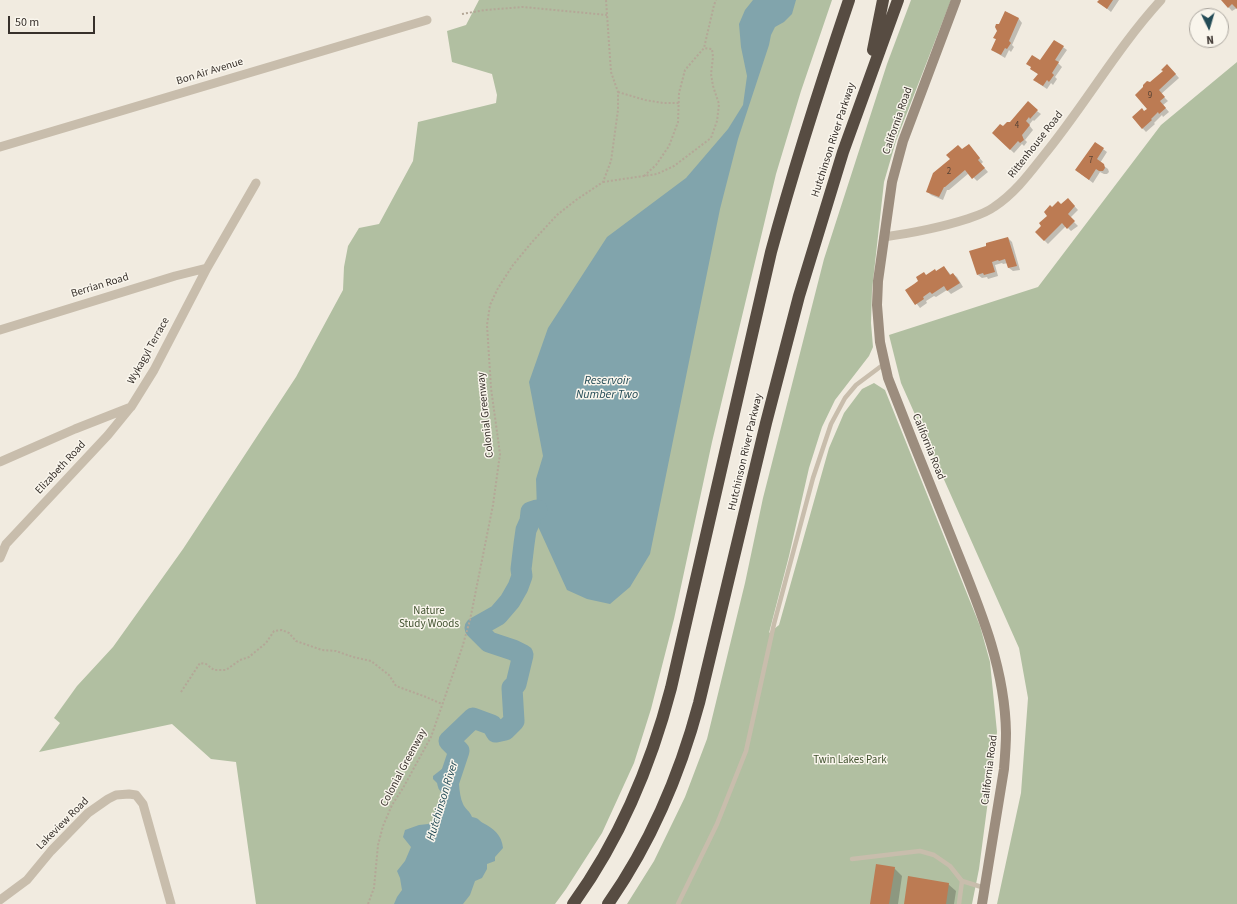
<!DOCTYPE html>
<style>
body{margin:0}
#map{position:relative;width:1237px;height:904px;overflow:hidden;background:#f1ebe0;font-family:"Source Sans 3",sans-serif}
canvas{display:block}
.north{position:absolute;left:1189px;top:8px;width:40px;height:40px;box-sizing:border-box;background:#f9f5ec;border:1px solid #aba69f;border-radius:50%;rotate:175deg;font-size:11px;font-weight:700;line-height:16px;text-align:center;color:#37302b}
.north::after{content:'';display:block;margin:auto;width:14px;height:18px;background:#234b56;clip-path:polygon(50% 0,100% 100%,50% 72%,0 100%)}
.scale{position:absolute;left:8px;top:16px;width:87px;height:18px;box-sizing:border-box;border:2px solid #37302b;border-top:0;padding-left:5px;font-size:12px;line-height:14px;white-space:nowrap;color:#37302b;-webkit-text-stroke:3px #f9f5ec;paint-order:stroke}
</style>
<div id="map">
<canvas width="1237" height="904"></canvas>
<div class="north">N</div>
<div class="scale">50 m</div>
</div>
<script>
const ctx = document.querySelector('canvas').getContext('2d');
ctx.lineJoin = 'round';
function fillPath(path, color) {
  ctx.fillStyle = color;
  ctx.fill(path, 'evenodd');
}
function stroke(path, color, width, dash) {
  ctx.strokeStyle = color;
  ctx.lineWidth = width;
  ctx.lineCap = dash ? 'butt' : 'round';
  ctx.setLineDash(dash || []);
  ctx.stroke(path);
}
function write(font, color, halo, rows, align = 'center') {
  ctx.font = font + ' "Source Sans 3",sans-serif';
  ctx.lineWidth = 3;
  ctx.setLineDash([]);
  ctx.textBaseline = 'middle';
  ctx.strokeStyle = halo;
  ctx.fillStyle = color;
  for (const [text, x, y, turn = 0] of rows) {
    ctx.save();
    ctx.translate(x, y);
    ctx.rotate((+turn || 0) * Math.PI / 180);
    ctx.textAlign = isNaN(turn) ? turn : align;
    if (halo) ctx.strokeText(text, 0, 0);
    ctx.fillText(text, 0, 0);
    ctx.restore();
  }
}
fillPath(new Path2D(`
 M479,0H832L801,91L776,174L712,442L674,619L651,709L634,763L602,833L566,889L555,904H256L236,762L211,759L172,724L39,752L60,723L54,718L77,686L113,647L183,549L296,377L343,290L344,267L348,246L359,228L379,224L413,161L418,122L496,103L497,95L492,74L452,62L447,31L466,25Z
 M911,0H951L896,141L884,182L872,290L871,323L873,347L869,356L835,400L822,427L809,468L789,556L769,633L779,625L829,448L844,413L862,389L874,383L885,390L980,626L990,662L997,732L979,869L972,904H627L654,861L685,797L707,739L745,583L763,498L824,259L887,64Z
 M1237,62V904H997L1021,793L1028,698L1019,648L901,383L889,335L1038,287L1161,125Z`), '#b1bfa1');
fillPath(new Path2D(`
 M753,0H796L792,14L784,22L775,27L771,35L769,45L738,139L720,209L650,554L630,587L610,604L587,599L567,590L536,522L537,510L536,479L543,456L529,382L548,328L607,237L686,178L728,129L743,105L747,76L741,47L739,24L745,10Z
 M456,758L458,762C459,773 458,794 463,804C465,809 470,811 472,817C479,818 478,820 483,823C493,828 502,835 503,848L495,857V861L487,864V869L482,878L475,881L470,895L463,904H394L397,897L402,890L400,878L397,871L405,861L411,847L403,837L405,830L419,825L428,824L432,822L437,804L444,798L437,783L433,779V776Z`), '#81a4ac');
fillPath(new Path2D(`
 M1100,0H1119L1111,12L1099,2Z
 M1222,0H1237V8L1232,11Z
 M1006,12L1019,19L1022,23L1012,45L1014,47L1011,52L1009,50L1005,58L992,50L997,40L994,38L998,30L999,25Z
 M1063,47L1067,50L1058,63L1062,67L1055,77L1057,79L1053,85L1051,83L1047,89L1038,83V74L1031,69Z
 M1171,69L1179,78L1161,94L1168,101L1163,105L1169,112L1163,117L1162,115L1154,123L1155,124L1146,132L1133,118L1144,113L1149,109L1150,84Z
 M1037,111L1041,114L1034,121L1033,120L1029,125L1033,130L1025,140L1027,142L1024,146L1022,144L1014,153L993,133L1010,123Z
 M1095,143L1107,152L1100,163L1108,169L1109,172L1107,174H1104L1100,172L1093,183L1076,170Z
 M972,149L983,162L981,164L988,172L977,181L969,173L949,190H947L943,200L931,195L927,191L962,150Z
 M1068,199L1078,210L1070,218L1078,226L1071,231L1066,226L1048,244L1036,232L1043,226L1052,208L1061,206Z
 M1008,238L1012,242L1020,270L1013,271L1009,268L1008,263L1003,264L1002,263L995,265L998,276L988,279L987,277L982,278L978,275Z
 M944,267L951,275L953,274L957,277L963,287L951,294L947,290L936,297L934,296L926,301L927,303L920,308L907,291L926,276L936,272Z
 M894,868L902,876L898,904H871Z
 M948,884L956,891L954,904H905Z`), '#0003');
stroke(new Path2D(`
 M448,784L459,751L449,741L473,718L492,725L496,732L505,730L514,721L512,688L516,684L523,655L513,650L489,642L475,628L498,615L510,601L518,587L522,576L521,569L524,544L526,530L530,521L531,512L537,510`), '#81a4ac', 21);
fillPath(new Path2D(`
 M1099,0H1113L1107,9L1097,2Z
 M1221,0H1237V9L1232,4L1228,8Z
 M1005,11L1019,18L1009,41L1011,43L1007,49L1005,48L1001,55L991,50L996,39L993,38L997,31L995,27L996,24H999Z
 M1054,40L1064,46L1055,60L1059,62L1052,73L1054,75L1049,82L1047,80L1043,86L1033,80L1038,74L1030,69L1031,67L1026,64L1032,55L1040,60Z
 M1167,64L1176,74L1159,90L1165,97L1160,101L1166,108L1159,114L1158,112L1151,119L1152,120L1142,129L1132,117L1142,108L1144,111L1147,109L1135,95L1143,87V85L1147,81L1150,82L1163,71L1161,70Z
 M1028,101L1038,110L1030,119L1029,117L1026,121L1030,125L1022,135L1024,140L1020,143L1018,141L1010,150L992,133L1000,124L1003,126L1007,122H1010Z
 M1095,142L1104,148L1097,159L1104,164L1105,168L1103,171H1099L1096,169L1089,180L1075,170Z
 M969,144L980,158L978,160L985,168L972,179L965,170L945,187H944L939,197L926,192L933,173L950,159L946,155L958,145L962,149Z
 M1068,198L1075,206L1068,214L1075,221L1067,229L1062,223L1044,241L1035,232L1041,226L1039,223L1047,216L1044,212L1050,205L1052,207L1058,201L1061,204Z
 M1008,237L1017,266L1008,268L1005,259L999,261L998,260L992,262L995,272L984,275L983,273L977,275L969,251L986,246V243Z
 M944,266L950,275L953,273L960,283L947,291L944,286L932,294L930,292L923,297L924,299L915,305L905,290L914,284L918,281L916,277L924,272L926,275L935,269L936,271Z
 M876,864L895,867L889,904H870Z
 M908,876L949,883L946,904H904Z`), '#bc7b53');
stroke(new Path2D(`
 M462,14L485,10L523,7L607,15
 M618,92L645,100L663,103H679
 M644,176L656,165L669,146L678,122L679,93L685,70L704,48L714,5L716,0
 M603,182L657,174L674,166L711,138L717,121L719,104L713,86L711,74L713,57L712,49L704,48
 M181,692L200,663L206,664L214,670H226L240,660L249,657L266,643L274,631L282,630L289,633L296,641L322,650L336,651L353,657L371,661L389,675L396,686L426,697L442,704
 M368,904L374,888L378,845L383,826L392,805L403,788L431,737L462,648L470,620L493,505L500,454L491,388L487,325L490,305L498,288L513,265L532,242L557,215L576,200L603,182L611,161L618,110V92L611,72L606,0`), '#b4a797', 2, [2, 2]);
stroke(new Path2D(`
 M852,859L920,851L934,855L950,866L962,881
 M678,904L717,824L746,751L774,624L813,478L831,424L845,398L856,385L884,364
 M959,904L962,881L985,888`), '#c8bdac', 4.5);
stroke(new Path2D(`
 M0,147L427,20
 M884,237C912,233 939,228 967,219C976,216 986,213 994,207C1015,193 1029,174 1044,155C1085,105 1117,48 1161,0
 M0,330L175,276L207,268
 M0,462L75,429L131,407L154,370L207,268L256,183
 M0,558L6,544L108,435L130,408
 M0,900L27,880L51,851L88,813L108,799L116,795L129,794L136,795L143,804L171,904`), '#c8bdac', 9);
stroke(new Path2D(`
 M956,0L903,141L892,182L878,281L877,305L880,342L888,378C909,432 930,485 952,539C977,602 1005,664 1006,733C1006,745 1005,757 1004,769L982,904`), '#9c8d7e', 10);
stroke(new Path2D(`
 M873,50L883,0
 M573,904C620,839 651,765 671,688L771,252C794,167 821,83 849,0
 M608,904C650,844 680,774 699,703L766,423L799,296L843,152L898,0`), '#574c42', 12);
write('9px', '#584335', null, [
 ["9",1150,96],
 ["4",1017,126],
 ["7",1091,161],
 ["2",949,172]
]);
write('11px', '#37302b', '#f9f5ec', [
 ["Bon Air Avenue",210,72,-17],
 ["California Road",898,121,-71],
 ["Hutchinson River Parkway",834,140,-72],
 ["Rittenhouse Road",1036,145,-52],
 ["Berrian Road",100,286,-17],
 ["Wykagyl Terrace",149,351,-61],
 ["Colonial Greenway",486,415,-96],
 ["California Road",928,447,68],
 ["Hutchinson River Parkway",746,452,-77],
 ["Elizabeth Road",61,468,-47],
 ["Colonial Greenway",404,768,-62],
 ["California Road",990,770,-83],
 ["Lakeview Road",63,824,-45]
]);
write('11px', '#425330', '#f9f5ec', [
 ["Nature",429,612],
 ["Study Woods",429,625],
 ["Twin Lakes Park",850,761]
]);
write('italic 12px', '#234b56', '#f9f5ec', [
 ["Reservoir",607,381],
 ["Number Two",607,395],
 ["Hutchinson River",443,801,-73]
]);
</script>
